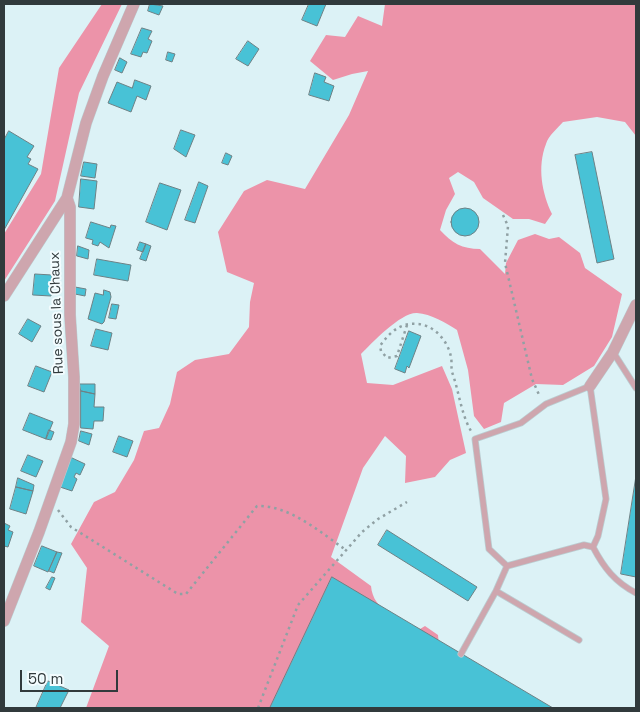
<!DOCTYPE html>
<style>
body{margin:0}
#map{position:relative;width:640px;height:712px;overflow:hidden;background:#dcf2f6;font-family:"Space Grotesk",sans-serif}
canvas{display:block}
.frame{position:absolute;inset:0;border:5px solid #313a3c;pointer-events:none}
.scale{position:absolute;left:20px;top:670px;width:98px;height:22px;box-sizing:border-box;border:2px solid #313a3c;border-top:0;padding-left:6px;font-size:15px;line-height:18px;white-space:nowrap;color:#313a3c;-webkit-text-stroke:4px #f3fcfe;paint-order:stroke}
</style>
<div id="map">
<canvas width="640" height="712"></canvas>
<div class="frame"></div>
<div class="scale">50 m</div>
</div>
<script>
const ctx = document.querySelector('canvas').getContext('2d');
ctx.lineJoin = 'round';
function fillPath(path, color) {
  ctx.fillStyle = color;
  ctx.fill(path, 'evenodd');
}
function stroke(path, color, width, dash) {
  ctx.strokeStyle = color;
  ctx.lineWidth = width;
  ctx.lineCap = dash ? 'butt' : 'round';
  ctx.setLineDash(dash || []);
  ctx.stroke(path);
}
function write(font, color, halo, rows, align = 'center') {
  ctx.font = font + ' "Space Grotesk",sans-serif';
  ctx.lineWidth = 4;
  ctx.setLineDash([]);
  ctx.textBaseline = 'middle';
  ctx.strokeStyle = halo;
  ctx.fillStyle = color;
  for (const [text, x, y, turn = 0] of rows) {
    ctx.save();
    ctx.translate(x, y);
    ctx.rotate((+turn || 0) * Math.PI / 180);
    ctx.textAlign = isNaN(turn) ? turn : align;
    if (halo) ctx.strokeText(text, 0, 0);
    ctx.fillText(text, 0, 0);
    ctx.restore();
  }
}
fillPath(new Path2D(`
 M102,4H122L79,93L55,201L4,281V234L41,174L59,68Z
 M385,4H636V136L625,122L597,117L563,122C558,128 548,136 546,144C537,167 542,193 552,214L545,224L529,219H513L483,198L474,182L458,172L449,178L455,194L446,210L440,230C452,243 462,249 480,249L505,274L506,263L518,240L535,234L549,239L559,237L580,253L585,268L622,294L612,337L594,366L563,385L536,384L504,403L501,422L484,429L474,416L468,370L457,330C446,323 431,314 417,313C401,312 372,343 361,354L367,383L393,385L442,366L452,389L466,453L450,460L435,477L405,483L406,456L385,436L363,468L331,557L371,586C373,611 399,619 420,629L425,626L438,635L439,647L348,670V708H86L109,646L81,622L87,568L71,544L94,502L115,492L134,460L144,431L159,428L170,404L177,372L195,360L229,354L249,327L250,302L254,283L227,272L218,232L244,191L267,180L305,189L349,115L368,71L352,74L333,80L310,61L326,35L345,37L358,16L382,26Z`), '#ec93a9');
const building = new Path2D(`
 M150,4L163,6L159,15L148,11Z
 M309,4H326L317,26L302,20Z
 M142,28L152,31L148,39L152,41L147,53L143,52L141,57L131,54Z
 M248,41L259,49L248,66L236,59Z
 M168,52L175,54L172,62L166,60Z
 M120,58L127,62L122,73L115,70Z
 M315,73L326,77L324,82L334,86L329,101L309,95Z
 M135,80L151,86L146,100L137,96L131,112L108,103L117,82L132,88Z
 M181,130L195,135L186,157L174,149Z
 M9,131L34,146L27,157L31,159L28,164L38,169L4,230V140Z
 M592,152L614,259L597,263L575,155Z
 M226,153L232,156L228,165L222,163Z
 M84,162L97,164L95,178L81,176Z
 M81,179L97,181L94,209L79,207Z
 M199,182L208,186L195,223L185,220Z
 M160,183L181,190L167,230L146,222Z
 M451 222a14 14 0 1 1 28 0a14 14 0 1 1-28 0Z
 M91,222L110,228L111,225L116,226L109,248L100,242L98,246L92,244L93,240L86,238Z
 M140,242L146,244L143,252L137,250Z
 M146,244L151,246L146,261L140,259Z
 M78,246L89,250L88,259L77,256Z
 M97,259L131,265L128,281L94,275Z
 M35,274L52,275L51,296L33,295Z
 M75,287L86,289L85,296L75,294Z
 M104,290L110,292L111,297L104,322L102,324L88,319L95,293L103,295Z
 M112,304L119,305L116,319L109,318Z
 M28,319L41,326L32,342L19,334Z
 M96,329L112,333L108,350L91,346Z
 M409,331L421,336L409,368L407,366L405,373L395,369Z
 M36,366L52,372L44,392L28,386Z
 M80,384H95V394L81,391Z
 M81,391L95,394L94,407H104L103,421H94L93,429L81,428Z
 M30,413L53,422L46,439L23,430Z
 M49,430L54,432L51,440L46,439Z
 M81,431L92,434L89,445L79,441Z
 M119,436L133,441L127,457L113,452Z
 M28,455L43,461L36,477L21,471Z
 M70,457L85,464L80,475L76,473L74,477L77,479L72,491L60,487Z
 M636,476V577L621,574Z
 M18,478L34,485L33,491L16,487Z
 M16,487L33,491L26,514L10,509Z
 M4,523L10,526L8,530L13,532L8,547L4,546Z
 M387,530L477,587L468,601L378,545Z
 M42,546L57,552L48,572L34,566Z
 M57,552L62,553L54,573L49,571Z
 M52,577L55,578L50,590L46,588Z
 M332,577L553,708H270Z
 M48,681L69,690L60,708H36Z`);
fillPath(building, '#48c2d6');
stroke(building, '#6d8185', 1);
const service = new Path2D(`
 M613,352L636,388
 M593,547C604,568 615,582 636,593
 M507,566L489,549L475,439L521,423L546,404L590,386L606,499L598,536L593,547
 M496,591L579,640
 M461,654L496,591L507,566L584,545L593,547`);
const minor = new Path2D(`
 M4,296L67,198L86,123L103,76L134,4
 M590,386L613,352L636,305
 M4,621L39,532L71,442L74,424V377L70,315V207L67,198`);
stroke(service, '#bacdd1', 7);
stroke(minor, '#bacdd1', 12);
stroke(new Path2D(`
 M503,215L508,226L505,263L532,379L540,397
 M407,325L397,356L387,358L381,351L380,346C389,333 400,322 418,324C434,325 448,341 451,357C452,362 451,367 452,372C459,391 461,414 471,431
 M58,510L71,527L178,594H186L257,506C290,505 321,533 346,550
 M258,708L298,605L362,532L378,519L407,502`), '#90a1a4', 2.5, [2.5, 4]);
stroke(service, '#cea6ae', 5.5);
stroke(minor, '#cea6ae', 11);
write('14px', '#313a3c', '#f3fcfe', [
 ["Rue sous la Chaux",57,313,-92]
]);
</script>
